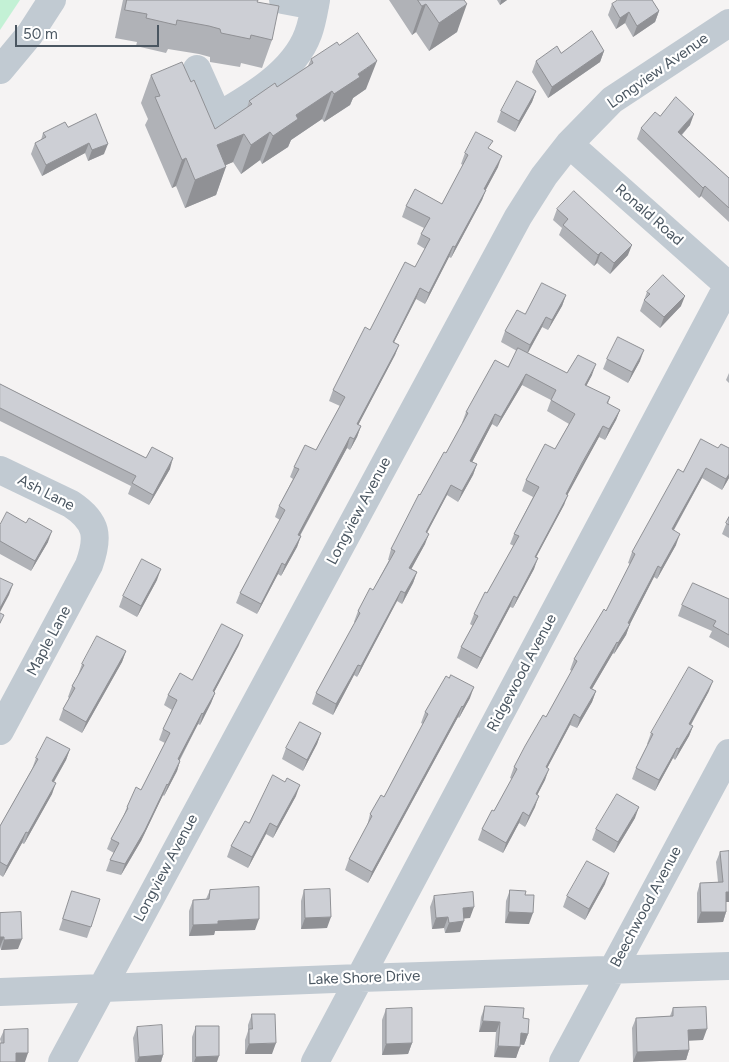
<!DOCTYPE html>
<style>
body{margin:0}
#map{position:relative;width:729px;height:1062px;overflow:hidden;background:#f5f3f3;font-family:Figtree,sans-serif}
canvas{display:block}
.scale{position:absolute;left:15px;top:25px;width:144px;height:22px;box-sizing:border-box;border:2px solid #4a5661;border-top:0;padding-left:6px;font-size:15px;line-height:18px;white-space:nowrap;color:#4a5661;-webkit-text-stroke:4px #fff;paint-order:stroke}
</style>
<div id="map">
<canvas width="729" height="1062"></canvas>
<div class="scale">50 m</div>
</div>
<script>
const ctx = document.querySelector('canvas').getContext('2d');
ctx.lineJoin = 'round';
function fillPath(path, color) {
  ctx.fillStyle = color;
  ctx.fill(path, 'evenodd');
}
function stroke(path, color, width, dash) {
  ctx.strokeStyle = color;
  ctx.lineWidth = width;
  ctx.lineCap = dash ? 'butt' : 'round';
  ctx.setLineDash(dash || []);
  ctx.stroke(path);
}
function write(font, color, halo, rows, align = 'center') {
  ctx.font = font + ' Figtree,sans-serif';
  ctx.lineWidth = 4.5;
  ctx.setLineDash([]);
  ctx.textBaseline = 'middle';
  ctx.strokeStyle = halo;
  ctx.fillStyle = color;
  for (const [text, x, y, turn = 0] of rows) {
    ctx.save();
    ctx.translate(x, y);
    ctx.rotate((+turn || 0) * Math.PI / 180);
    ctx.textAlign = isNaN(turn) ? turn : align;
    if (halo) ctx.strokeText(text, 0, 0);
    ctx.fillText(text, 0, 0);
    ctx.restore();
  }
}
fillPath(new Path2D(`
 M0,0H20L0,30Z`), '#c3f1d5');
stroke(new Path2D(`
 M283,0L315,6
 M197,69L218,116C251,97 294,72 308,34C312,24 314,11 316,0
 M0,70L30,34L52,0
 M569,144L729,286
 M0,470L71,504C98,522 99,537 89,565L0,731
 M0,992L360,978L729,966
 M62,1062L518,217L544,176L569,144L612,100L729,23
 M315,1062L728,285
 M563,1062L729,753`), '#c1cad2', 28);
fillPath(new Path2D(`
 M123,0H258L257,2L272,40L262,68L241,63L240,67L210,62V57L199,54L168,49L166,53L136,46L137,42L115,38Z
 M389,0H464L457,32L429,51L416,32L412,35Z
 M497,0H507L500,5Z
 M653,2L659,11L655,22L633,37L625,23L616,29L608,15L612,4Z
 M604,51L600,62L548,98L532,72L536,61L561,53Z
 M311,59L366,89L353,98L350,105L324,122L322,119L291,140L288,147L262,164L260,160L241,174L233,162L226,165L216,195L185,208L176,186L172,188L145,125L148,119L141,103L151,75L191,82L215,129L247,108L249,101L277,87L308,66Z
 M536,91L532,102L515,132L497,122L501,111Z
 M96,114L104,154L88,161L85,153L42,176L31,154L35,143L41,140L43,133L68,127Z
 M660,116L690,125L682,135L729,178V222L701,196L699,198L637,139L641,128Z
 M490,149L498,167L486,189L482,200L451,258L449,257L425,304L416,299L394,342L399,345L395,355L358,425L361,426L357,437L350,450L347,448L300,536H301L297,547L281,576L278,574L257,614L236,603L240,593L280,520L275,517L279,506L293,479L290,477L294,467L316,450L340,406L329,401L333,390L370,330L415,267L425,249L417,244L421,234L424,228L402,217L406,206L442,204L463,165L461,164L465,153Z
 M557,209L628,255L610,274L597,263L594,266L559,235L562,228L553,220Z
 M647,292L681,306L660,328L640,311Z
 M566,295L562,306L548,330L542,327L528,353L567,373L592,375L586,386L610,397L608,404L620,410L616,420L605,440L599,437L578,474L567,495L564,505L536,557L534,569L513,608L510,607L477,669L457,658L461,647L473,626L470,624L474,614L487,593L514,546L510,544L514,534L533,497L522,491L526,480L555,449L569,424L547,411L551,400L522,385L497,427L492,424L472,462L477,464L473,475L458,502L447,495L427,533L425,544L411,569L417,572L413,583L402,604L397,601L357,677L354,675L333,715L312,704L316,693L355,623L354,622L358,611L373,590L389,560H388L391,549L420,495L446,453L463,423H462L466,412L508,367L517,351L501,342L505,331L525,314Z
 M607,359L640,361L628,383L603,369Z
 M729,373V383L726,380Z
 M0,384L146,458L170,469L149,505L128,494L131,486L0,421Z
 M701,439L729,478L722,490L702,478L674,530L676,545L657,579L654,577L630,624L626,635L614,654L613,653L592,689L596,691L592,702L577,728L570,725L547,768L545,780L537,795L535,807L525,827L519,823L503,853L478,840L482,829L494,811L512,779L510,778L514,767L546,717L572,671L570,670L574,659L606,611L630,564L628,563L632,552L683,472Z
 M729,517V538L722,534Z
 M0,525L48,542L31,571L0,554Z
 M157,580L137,617L119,607L123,596Z
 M729,599V648L709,637L712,631L678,616L682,605Z
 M239,645L214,692L215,693L211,703L200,725L198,724L180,760V761L177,771L164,796L163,795L141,841L121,875L106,871L110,860L114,853L107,849L111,839L123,817L127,807L141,790L165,743L159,740L163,729L172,710L164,705L168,695L192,680Z
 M126,651L122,662L82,733L59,720L63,709L69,698L68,697L72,686L78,675L82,664Z
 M709,691L691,725L693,726L689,736L675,760L673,758L655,791L632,779L636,768L648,744H647L651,733Z
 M470,698L459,718L458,717L368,883L345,870L349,859L367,826L370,814L384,797L423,724L421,723L425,712Z
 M321,733L317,744L303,771L282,759L286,748Z
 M70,749L66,760L54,782L52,794L24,844L22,843L3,877L0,875V826L32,769L36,758Z
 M296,796L273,838L266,834L248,868L227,857L231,846L249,823Z
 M635,818L614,853L592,840L596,829Z
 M729,851V902H726V912L723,922L697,923V893L700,883L718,882L716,862L720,852Z
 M605,884L585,920L563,907L567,896Z
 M210,890L255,930L215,931L214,935L189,936V911L193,900L206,899Z
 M304,890L327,928L301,929V901Z
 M510,890L525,895L529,924L505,923L506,901Z
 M72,891L91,927L87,938L59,930Z
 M434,896L470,918H464L460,932L445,933L444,928L432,929L430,907Z
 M0,913L18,949L1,950L0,947Z
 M485,1006L523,1018L528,1034L524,1045L520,1044L516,1058L494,1057L496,1032H479L481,1017Z
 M673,1008L703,1040H689V1050L686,1060L633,1062L632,1028L636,1018L670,1016Z
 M386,1009L412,1043L408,1054L382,1055V1020Z
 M252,1014L272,1054H245V1040L248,1031V1025Z
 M196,1026L217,1062H192V1037Z
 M137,1027L163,1055L161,1062H135L133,1038Z
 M4,1030L25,1062L1,1043L0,1039Z`), '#b0b2b7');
fillPath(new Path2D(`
 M501,0H507L500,5Z
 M426,4L416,32L412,35L422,6Z
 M467,4L457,32L429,51L439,23Z
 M659,11L655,22L633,37L637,26Z
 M629,12L625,23L616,29L620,18Z
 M604,51L600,62L548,98L552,87Z
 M377,61L366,89L353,98L350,105L324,122L334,94L358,74Z
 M332,91L322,119L291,140L288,147L262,164L273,136L296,115Z
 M536,91L532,102L515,132L519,121Z
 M694,114L690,125L674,143L678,132Z
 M270,132L260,160L241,174L251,145Z
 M244,134L233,162L207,173L217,145Z
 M89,143L85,153L42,176L46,165Z
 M108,144L104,154L88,161L92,150Z
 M502,156L498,167L481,199L484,189Z
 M186,158L176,186L172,188L182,160Z
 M226,167L216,195L185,208L195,180Z
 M705,186L701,196L699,198L703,188Z
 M486,190L482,200L451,258L455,247Z
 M632,245L628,255L610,274L614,263Z
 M453,246L449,257L425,304L429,293Z
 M601,252L597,263L594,266L598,255Z
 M420,288L416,299L389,352L393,342Z
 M566,295L562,306L548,330L552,320Z
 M685,296L681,306L660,328L664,317Z
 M546,317L542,327L526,356L530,345Z
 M399,345L395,355L353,435L357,424Z
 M644,350L640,361L628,383L632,372Z
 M596,364L592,375L581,396L585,385Z
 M526,374L522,385L497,427L501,417Z
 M620,410L616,420L605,440L609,429Z
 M495,414L492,424L467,472L470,461Z
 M361,426L357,437L350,450L354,439Z
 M603,426L599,437L562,505L566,494Z
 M350,437L347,448L294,546L298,535Z
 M173,458L170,469L149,505L153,495Z
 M477,464L473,475L458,502L462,491Z
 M706,468L702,478L668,540L672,529Z
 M729,474V478L722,490L726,479Z
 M451,485L447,495L422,542L426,532Z
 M568,495L564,505L531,567L535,557Z
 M52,531L48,542L31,571L35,561Z
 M429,534L425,544L406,579L409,568Z
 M680,534L676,545L657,579L661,568Z
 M301,536L297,547L281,576L285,565Z
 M538,558L534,569L513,608L517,598Z
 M282,563L278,574L257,614L261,604Z
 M658,566L654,577L630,624L626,635L614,654L618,643Z
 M161,569L157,580L137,617L141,606Z
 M417,572L413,583L402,604L405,593Z
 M13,584L9,595L0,612V608Z
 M401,591L397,601L357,677L361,666Z
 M514,596L510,607L477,669L481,658Z
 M243,635L239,645L209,702L213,691Z
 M617,642L613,653L586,699L590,688Z
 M126,651L122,662L82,733L86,722Z
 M358,665L354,675L333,715L336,704Z
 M713,681L709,691L685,735L689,724Z
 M474,687L470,698L459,718L463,707Z
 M596,691L592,702L577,728L580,718Z
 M215,693L211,703L200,725L203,714Z
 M462,706L458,717L368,883L372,872Z
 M202,713L198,724L174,770L178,759Z
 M574,714L570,725L542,778L546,767Z
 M693,726L689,736L675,760L679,749Z
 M321,733L317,744L303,771L307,760Z
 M677,748L673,758L655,791L659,780Z
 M70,749L66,760L48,792L52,781Z
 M180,761L177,771L164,796L168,785Z
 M549,769L545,780L532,805L536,794Z
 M56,783L52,794L24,844L28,833Z
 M167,784L163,795L141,841L121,875L125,864Z
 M300,785L296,796L273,838L277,827Z
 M539,796L535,807L525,827L529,816Z
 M639,807L635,818L614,853L618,842Z
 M523,812L519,823L503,853L506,843Z
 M270,823L266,834L248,868L252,857Z
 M26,832L22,843L3,877L7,866Z
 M609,873L605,884L585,920L589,909Z
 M726,892H729V902H722Z
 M474,907L470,918L459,919L463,908Z
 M509,912L533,913L529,924L505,923Z
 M701,912H726L723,922L697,923Z
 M331,917L327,928L301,929L305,918Z
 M448,917L444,928L432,929L436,918Z
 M259,919L255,930L215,931L214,935L189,936L193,925L218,921Z
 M464,921L460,932L445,933L449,923Z
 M0,937H4L0,947Z
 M22,939L18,949L1,950L4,940Z
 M483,1021L500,1022L496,1032H479Z
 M707,1029L703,1040L685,1041L688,1030Z
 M521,1033L528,1034L524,1045L517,1044Z
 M276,1043L272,1054H245L249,1044Z
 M412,1043L408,1054L382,1055L386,1044Z
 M498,1046L520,1047L516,1058L494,1057Z
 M689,1050L686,1060L633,1062L637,1052Z
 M16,1053H28L25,1062H13Z
 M163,1055L161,1062H137L139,1057Z
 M219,1056L217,1062H194L196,1057Z`), '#909195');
const building = new Path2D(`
 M127,0H258L257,2L279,6L272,40L251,35L250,39L221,33L220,29L209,26L177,20L176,25L146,18L147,14L125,10Z
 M418,0H464L467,4L439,23L426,4L422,6Z
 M618,0H652L659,11L637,26L629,12L620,18L612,4Z
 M592,31L604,51L552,87L536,61L557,46L561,53Z
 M358,33L377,61L358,74L360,77L334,94L332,91L296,115L298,119L273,136L270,132L251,145L244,134L217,145L226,167L195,180L186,158L182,160L155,97L160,96L151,75L182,62L191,82L194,80L215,129L252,104L249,101L275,83L277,87L313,63L311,59L337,42L339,45Z
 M517,81L536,91L519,121L501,111Z
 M676,97L694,114L678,132L729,178V208L705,186L703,188L641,128L655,112L660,116Z
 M96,114L108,144L92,150L89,143L46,165L35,143L46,137L43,133L65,122L68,127Z
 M476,132L493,141L488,148L502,156L484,189L486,190L455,247L453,246L429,293L420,288L393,342L399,345L357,424L361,426L354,439L350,437L298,535L301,536L285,565L282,563L261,604L240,593L285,510L279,506L299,469L294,467L305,445L316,450L345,397L333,390L365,327L370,330L405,262L415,267L430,239L421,234L430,218L406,206L415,189L442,204L468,155L465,153Z
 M574,191L632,245L614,263L601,252L598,255L563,225L568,219L557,209Z
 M663,275L685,296L664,317L644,300L650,294L647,292Z
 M542,283L566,295L552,320L546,317L530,345L505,331L517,310L525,314Z
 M618,337L644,350L632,372L607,359Z
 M518,348L567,373L578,355L596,364L585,385L610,397L607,403L620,410L609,429L603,426L582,463L566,494L568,495L535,557L538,558L517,598L514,596L481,658L461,647L478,616L474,614L485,592L487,593L519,536L514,534L539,487L526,480L545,444L555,449L575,414L551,400L556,390L526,374L501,417L495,414L470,461L477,464L462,491L451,485L426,532L429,534L409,568L417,572L405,593L401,591L361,666L358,665L336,704L316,693L360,613L358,611L370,588L373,590L395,551L391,549L419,494L420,495L444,452L446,453L468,413L466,412L495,360L508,367Z
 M0,384L146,458L152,447L173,458L153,495L132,483L136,476L0,408Z
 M701,439L718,448L721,444L729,448V474L726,479L706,468L672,529L680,534L661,568L658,566L628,623L630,624L618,643L617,642L590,688L596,691L580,718L574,714L546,767L549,769L536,794L539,796L529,816L523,812L506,843L482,829L492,810L494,811L517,769L514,767L525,746L543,715L546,717L577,661L574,659L604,609L606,611L635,554L632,552L678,469L683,472Z
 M7,512L26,523L29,518L52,531L35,561L0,541V525Z
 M729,517V525L726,523Z
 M142,559L161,569L141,606L123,596Z
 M0,578L13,584L0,608Z
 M693,583L729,599V635L713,626L716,621L682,605Z
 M0,613L4,615L0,623Z
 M222,624L243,635L213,691L215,693L203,714L202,713L178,759L180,761L168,785L167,784L145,830L125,864L110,860L119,843L111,839L128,808L127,807L136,787L141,790L170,733L163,729L177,700L168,695L180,673L192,680Z
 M97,636L126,651L86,722L63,709L75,688L72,686L84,665L82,664Z
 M689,667L713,681L689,724L693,726L679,749L677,748L659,780L636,768L653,734L651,733Z
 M451,675L474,687L463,707L462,706L372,872L349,859L372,816L370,814L381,795L384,797L428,714L425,712L446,676L449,678Z
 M300,722L321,733L307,760L286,748Z
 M47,737L70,749L52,781L56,783L28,833L26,832L7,866L0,862V826L38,759L36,758Z
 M273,775L285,782L287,778L300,785L277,827L270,823L252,857L231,846L245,821L249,823Z
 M617,794L639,807L618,842L596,829Z
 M729,851V892H726V912H701L700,883L723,882L720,852Z
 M587,861L609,873L589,909L567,896Z
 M259,887V919L218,921V924L193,925V900L209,899L210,890Z
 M330,889L331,917L305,918L304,890Z
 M510,890L526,891L525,895H534L533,913L509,912Z
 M72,891L100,899L91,927L63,919Z
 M473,892L474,907L463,908L464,921L449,923L448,917L436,918L434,896Z
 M21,912L22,939L4,940V937H0V913Z
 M485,1006L524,1008L523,1018L529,1019L528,1034L521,1033L520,1047L498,1046L500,1022L483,1021Z
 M706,1007L707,1029L688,1030L689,1050L637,1052L636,1018L673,1016V1008Z
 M412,1008V1043L386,1044V1009Z
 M252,1014H275L276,1043L249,1044V1029H252Z
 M162,1025L163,1055L139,1057L137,1027Z
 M196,1026H219V1056L196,1057Z
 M28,1029V1053H16V1062H0V1043H4V1030Z`);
fillPath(building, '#cdcfd5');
stroke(building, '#909195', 1);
write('15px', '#4a5661', '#fff', [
 ["Longview Avenue",658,71,-35],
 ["Ronald Road",649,215,41],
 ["Ash Lane",46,493,27],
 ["Longview Avenue",359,511,-62],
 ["Maple Lane",49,641,-62],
 ["Ridgewood Avenue",522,673,-62],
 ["Longview Avenue",166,868,-62],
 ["Beechwood Avenue",646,907,-62],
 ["Lake Shore Drive",364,978,-2]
]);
</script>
